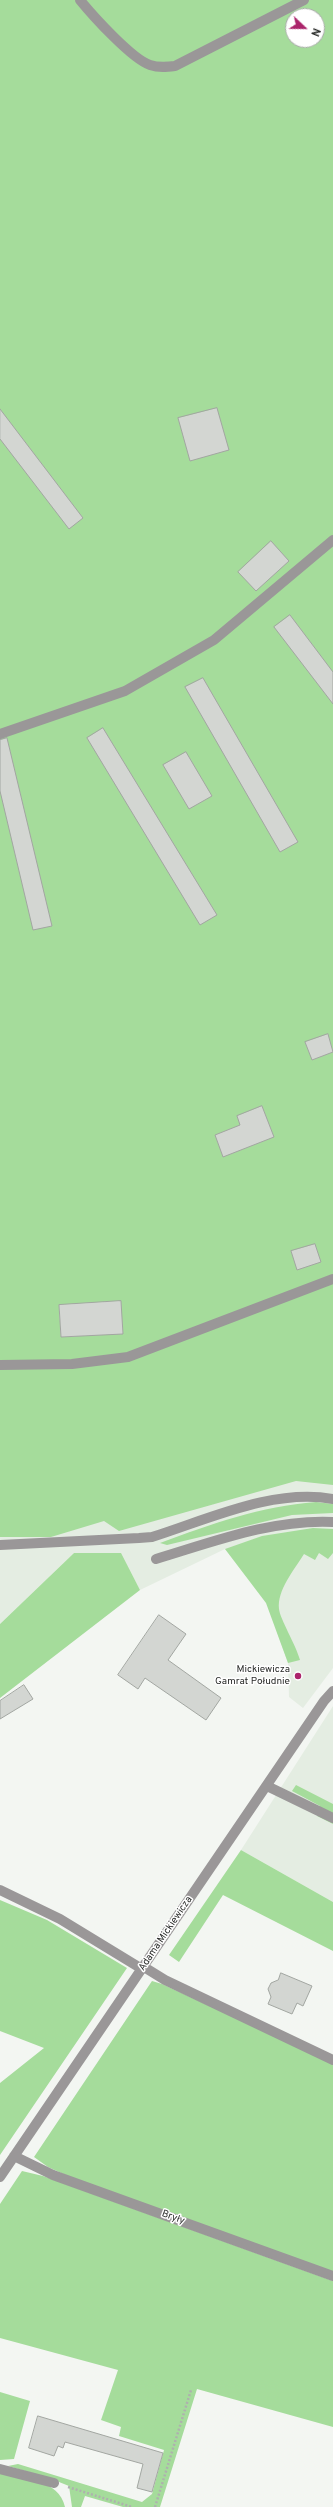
<!DOCTYPE html>
<meta charset="utf-8">
<style>
body{margin:0}
#map{position:relative;width:333px;height:2507px;overflow:hidden;background:#f3f6f2;font-family:Overpass,sans-serif}
canvas{display:block}
.north{position:absolute;left:285px;top:8px;width:40px;height:40px;box-sizing:border-box;background:#fff;border:1px solid #a9aaa9;border-radius:50%;rotate:112deg;font-size:11px;font-weight:700;line-height:16px;text-align:center;color:#282a28}
.north::after{content:'';display:block;margin:auto;width:14px;height:18px;background:#ab246b;clip-path:polygon(50% 0,100% 100%,50% 72%,0 100%)}
</style>
<div id="map">
<canvas width="333" height="2507"></canvas>
<div class="north">N</div>
</div>
<script>
const ctx = document.querySelector('canvas').getContext('2d');
ctx.lineJoin = 'round';
function fillPath(path, color) {
  ctx.fillStyle = color;
  ctx.fill(path, 'evenodd');
}
function stroke(path, color, width, dash) {
  ctx.strokeStyle = color;
  ctx.lineWidth = width;
  ctx.lineCap = dash ? 'butt' : 'round';
  ctx.setLineDash(dash || []);
  ctx.stroke(path);
}
function write(font, color, halo, rows, align = 'center') {
  ctx.font = font + ' Overpass,sans-serif';
  ctx.lineWidth = 3;
  ctx.setLineDash([]);
  ctx.textBaseline = 'middle';
  ctx.strokeStyle = halo;
  ctx.fillStyle = color;
  for (const [text, x, y, turn = 0] of rows) {
    ctx.save();
    ctx.translate(x, y);
    ctx.rotate((+turn || 0) * Math.PI / 180);
    ctx.textAlign = isNaN(turn) ? turn : align;
    if (halo) ctx.strokeText(text, 0, 0);
    ctx.fillText(text, 0, 0);
    ctx.restore();
  }
}
fillPath(new Path2D(`
 M333,1356V1668L303,1708L289,1697L288,1663L267,1603L225,1549L140,1590L120,1553H74L0,1624V1537H51Z
 M333,1706V1902L241,1850Z`), '#e4ede2');
fillPath(new Path2D(`
 M0,0H333V1485L296,1481L119,1531L104,1521L51,1537H0ZM293,16H317V40H293ZM119,1301L123,1333L61,1337L59,1305Z
 M316,1502L333,1504V1513L292,1515L167,1545L160,1543C211,1524 261,1506 316,1502Z
 M313,1528L333,1529V1553L328,1559L319,1553L315,1560L304,1554C294,1570 277,1590 279,1609C280,1619 296,1645 300,1660L288,1663L266,1603L225,1549L262,1536Z
 M74,1553H121L140,1590L0,1698V1624Z
 M296,1785L333,1804V1824L317,1816L320,1806L292,1791Z
 M241,1850L333,1902V1951L223,1895L179,1962L169,1955Z
 M0,1900L47,1920L127,1968L0,2155V2083L44,2048L0,2031Z
 M152,1981L162,1984L333,2063V2272L70,2177L48,2167L34,2157Z
 M22,2171L43,2176L333,2281V2427L197,2389L160,2507H123L85,2496L81,2507H72L69,2486L49,2478L8,2466L18,2464L142,2502L152,2494L164,2450L119,2436L121,2427L101,2420L118,2370L0,2338V2204Z
 M0,2392L30,2401L14,2459L0,2460Z
 M0,2473C24,2479 59,2479 65,2507H0Z`), '#a5dc9b');
const building = new Path2D(`
 M217,408L229,450L190,461L178,418Z
 M0,409L83,518L69,529L0,439Z
 M271,541L289,561L256,591L238,572Z
 M290,615L333,672V704L274,627Z
 M203,678L298,842L280,852L185,687Z
 M103,728L217,915L200,925L87,738Z
 M7,738L52,926L33,930L0,791V740Z
 M186,752L212,796L189,809L163,765Z
 M328,1034L333,1052L312,1060L305,1042Z
 M262,1106L274,1137L223,1157L215,1135L240,1125L237,1116Z
 M315,1244L321,1262L297,1270L291,1251Z
 M121,1301L123,1334L61,1337L59,1305Z
 M159,1615L186,1634L168,1660L221,1698L206,1720L145,1678L138,1689L118,1675Z
 M24,1685L33,1699L0,1719V1701Z
 M281,1973L312,1986L303,2006L297,2003L292,2014L268,2004L271,1997L268,1989L271,1983L278,1980Z
 M38,2416L163,2453L152,2492L137,2488L143,2464L65,2442L63,2448L58,2446L54,2456L29,2448Z`);
fillPath(building, '#d3d6d2');
stroke(building, '#a2a6a1', 1);
stroke(new Path2D(`
 M68,2487L132,2507
 M155,2507L191,2390`), '#aeb1ae', 2.5, [2, 2]);
stroke(new Path2D(`
 M80,0C93,16 132,59 150,65C159,68 167,67 175,66L304,0
 M0,734L125,691L214,640L333,540
 M0,1365L72,1364L128,1357L333,1279
 M0,1545L139,1538L152,1537C209,1519 274,1488 333,1499
 M156,1559C213,1542 272,1519 333,1522
 M267,1786L333,1818
 M0,1890L60,1919L142,1969
 M144,1967L165,1980L333,2060
 M14,2156L53,2175L333,2276
 M0,2177L324,1701L333,1691
 M0,2469L54,2483`), '#9a9798', 10);
for (const [x, y, r, color] of [
 [298,1676,4,"#ab246b"]
]) {
  const dot = new Path2D();
  dot.arc(x, y, r, 0, 2 * Math.PI);
  ctx.fillStyle = color;
  ctx.fill(dot);
  stroke(dot, '#fff', 1.5);
}
write('10px', '#282a28', '#fff', [
 ["Mickiewicza",290,1670],
 ["Gamrat Południe",290,1682]
], 'right');
write('10px', '#282a28', '#fff', [
 ["Adama Mickiewicza",166,1934,-56],
 ["Bryły",173,2218,20]
]);
</script>
